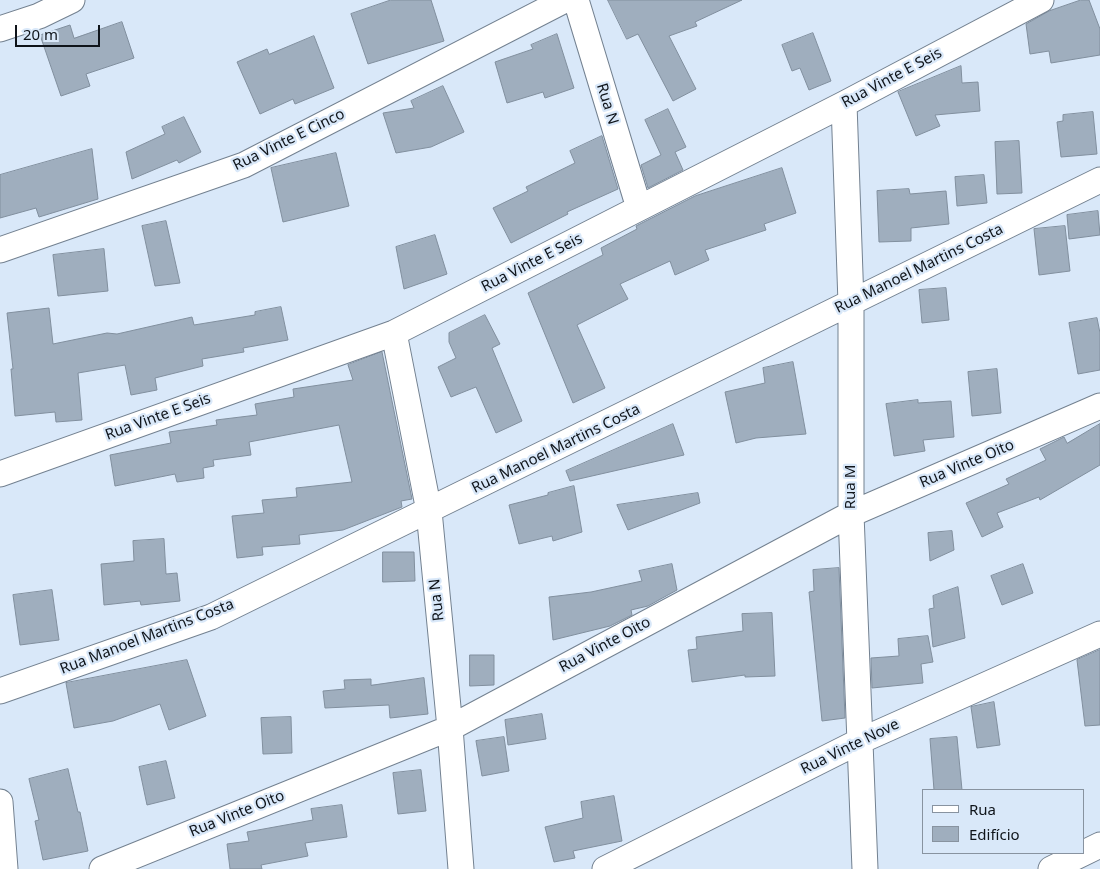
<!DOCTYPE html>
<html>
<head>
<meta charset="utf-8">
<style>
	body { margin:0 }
	#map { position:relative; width:1100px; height:869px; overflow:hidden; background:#d9e8f9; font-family:"Noto Sans",sans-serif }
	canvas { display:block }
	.legend { position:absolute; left:922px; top:789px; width:162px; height:65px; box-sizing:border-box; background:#d9e8f9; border:1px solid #8893a0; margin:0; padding:6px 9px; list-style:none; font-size:15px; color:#0f141a }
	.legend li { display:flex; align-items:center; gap:10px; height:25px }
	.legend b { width:25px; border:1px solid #8893a0 }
	.scale { position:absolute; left:15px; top:25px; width:85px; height:22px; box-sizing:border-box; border:2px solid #0f141a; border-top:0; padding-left:6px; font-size:15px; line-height:18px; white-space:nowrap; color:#0f141a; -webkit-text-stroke:4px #d9e8f9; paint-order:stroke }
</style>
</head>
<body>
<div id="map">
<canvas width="1100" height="869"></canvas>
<ul class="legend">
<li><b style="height:6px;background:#fff"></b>Rua</li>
<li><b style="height:14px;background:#9faebe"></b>Edifício</li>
</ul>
<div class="scale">20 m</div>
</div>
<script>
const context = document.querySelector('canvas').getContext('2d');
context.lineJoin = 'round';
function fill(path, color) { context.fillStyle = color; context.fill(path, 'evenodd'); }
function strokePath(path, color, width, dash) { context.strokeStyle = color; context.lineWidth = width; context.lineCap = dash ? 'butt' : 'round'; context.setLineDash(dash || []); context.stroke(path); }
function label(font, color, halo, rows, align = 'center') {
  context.font = font + ' "Noto Sans",sans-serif'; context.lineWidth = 4.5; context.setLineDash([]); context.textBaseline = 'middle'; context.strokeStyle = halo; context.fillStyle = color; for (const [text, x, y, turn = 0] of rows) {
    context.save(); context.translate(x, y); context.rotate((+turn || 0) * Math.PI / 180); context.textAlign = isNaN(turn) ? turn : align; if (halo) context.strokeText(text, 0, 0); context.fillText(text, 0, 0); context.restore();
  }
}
const building = new Path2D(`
	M391,0h40l13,41 -76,23 -17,-50z
	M608,0h134l-47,22 2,4 -28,10 27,53 -23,12 -35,-67 -11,5z
	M1081,0h8l11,29v26l-49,8 -2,-12 -19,3 -4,-30 23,-13z
	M122,22l12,36 -48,16 4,12 -29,10 -21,-61 30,-10 4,13z
	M813,33l18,48 -22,9 -9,-22 -8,3 -10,-26z
	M557,34l17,54 -29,10 -2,-6 -36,11 -12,-41 38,-13 -2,-4z
	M314,36l20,52 -39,16 -2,-5 -33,15 -23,-52 30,-13 2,5z
	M961,66l1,17 16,-1 2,29 -45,4 5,11 -24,10 -18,-44z
	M443,86l21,46 -33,15 -35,6 -13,-40 31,-5 -3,-7z
	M668,109l18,38 -11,5 8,18 -35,18 -7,-23 20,-10 -16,-35z
	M1093,112l4,42 -36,3 -4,-35 6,-1v-6z
	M184,117l17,35 -22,11 -2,-3 -45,19 -6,-27 39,-18 -3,-7z
	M602,136l16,53 -51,23 1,2 -57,29 -18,-35 35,-17 -2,-4 49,-24 -5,-12z
	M1019,141l3,52 -25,1 -2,-52z
	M92,149l6,50 -59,18 -3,-9 -36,10v-43z
	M336,153l13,53 -66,16 -12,-54z
	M782,168l14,45 -32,11 2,6 -61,20 4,10 -34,15 -5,-14 -50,23 8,15 -51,26 28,63 -32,15 -45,-110 75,-38 -2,-7 36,-19 -1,-3 59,-30z
	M984,175l3,28 -30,3 -2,-29z
	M909,189l1,5 36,-3 3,33 -38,4v13l-32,1 -2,-51z
	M1098,211l2,24 -31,4 -2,-24z
	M166,221l14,62 -25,3 -13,-60z
	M1065,226l5,45 -31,4 -5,-46z
	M435,235l12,39 -43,15 -8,-42z
	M104,249l4,42 -50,5 -5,-41z
	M946,288l3,32 -27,3 -3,-33z
	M281,307l7,33 -45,8 1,4 -42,7 1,7 -48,12 2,12 -26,5 -6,-30 -47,8 4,47 -26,2 -1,-10 -40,4 -4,-47h2l-6,-56 42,-5 4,36 54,-11 10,1 75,-17 2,8 61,-10v-3z
	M485,315l15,29 -8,4 30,73 -26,12 -20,-46 -25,10 -13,-30 18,-9 -7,-16v-9z
	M1097,318l3,15v37l-22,4 -9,-51z
	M382,352l30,147 -11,2 1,6 -59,23 -44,5 1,9 -38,3 1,8 -26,3 -5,-42 32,-3 -2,-13 35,-3 -1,-9 56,-6 -13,-57 -90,17 2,13 -38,5 1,6 -11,2 1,10 -27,4 -2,-8 -60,12 -5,-31 61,-12 -2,-11 48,-7 -1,-5 41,-5 -2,-11 39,-7 -1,-8 60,-9 -5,-15z
	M793,362l13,72 -50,4 -20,5 -11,-51 40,-9 -2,-15z
	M997,369l4,44 -29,3 -4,-44z
	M918,400v3l33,-2 3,36 -31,3 2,11 -31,5 -8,-52z
	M673,424l11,31 -114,26 -4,-10z
	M1100,424v41l-60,35 -1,-3 -42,16 6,14 -21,10 -16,-34 43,-19 -3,-5 40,-19 -6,-11 24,-12 3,6z
	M574,486l8,46 -29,9 -1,-5 -33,8 -10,-39 39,-10v-2z
	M698,493l2,10 -72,27 -11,-25z
	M952,531l2,19 -24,11 -2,-28z
	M164,539l2,35 11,-1 3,28 -39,4 -1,-4 -36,4 -3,-41 33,-3 -1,-20z
	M383,552h31l1,29 -32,1z
	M672,564l5,26 -29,16 -17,4 1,5 -22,11 -57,14 -4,-43 42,-5 51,-11 -3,-10z
	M1023,564l10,29 -31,12 -11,-29z
	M839,568l6,150 -23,3 -13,-129 5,-1 -1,-21z
	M958,587l7,51 -32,9 -4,-38 5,-1 -1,-12z
	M52,590l7,50 -39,5 -7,-50z
	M772,613l3,63 -30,1v-2l-53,7 -4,-32 9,-1 -1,-12 47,-6 -1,-17z
	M928,636l5,26 -12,2 2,19 -51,5 -1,-30 28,-2 -1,-17z
	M1100,650v75l-15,1 -8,-66z
	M470,655h24v30l-24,1z
	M187,660l19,56 -37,14 -9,-26 -47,17 -39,7 -8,-45z
	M424,678l4,36 -38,4 -1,-13 -64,3 -2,-17 22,-2 -1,-9 27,-1v6z
	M994,702l6,43 -23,3 -6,-41z
	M542,714l4,25 -38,6 -3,-25z
	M291,717l1,36 -29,1 -2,-36z
	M504,737l5,34 -27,5 -6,-35z
	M957,737l5,53h-28l-4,-51z
	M166,761l9,37 -28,7 -8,-38z
	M68,769l10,43h2l8,39 -45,9 -8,-39 4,-1 -10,-41z
	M421,770l5,41 -28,3 -5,-41z
	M614,796l8,45 -49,10 2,7 -21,4 -9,-35 38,-9 -2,-16z
	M342,805l5,32 -42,6 3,13 -47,9 1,4h-32l-3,-25 22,-3 -2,-9 66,-12 -2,-11z`);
fill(building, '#9faebe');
strokePath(building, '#818f9e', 1);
const minor = new Path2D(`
	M576,0l63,208
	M0,29l39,-13 33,-16
	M844,104l7,199v211l14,355
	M0,250l244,-85 321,-165
	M394,333l35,178 21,217 11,141
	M0,474l394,-141 450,-229 197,-104
	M0,691l211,-74 889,-437
	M0,802l5,67
	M102,869l348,-141 401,-214 249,-108
	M605,869l255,-128 240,-107
	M1051,869l49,-24`);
strokePath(minor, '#738190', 27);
strokePath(minor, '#fff', 25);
label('15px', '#0f141a', '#d9e8f9', [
	["Rua Vinte E Seis",892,78,-28],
	["Rua N",607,104,73],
	["Rua Vinte E Cinco",289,140,-26],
	["Rua Vinte E Seis",532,263,-27],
	["Rua Manoel Martins Costa",919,269,-26],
	["Rua Vinte E Seis",158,417,-20],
	["Rua Manoel Martins Costa",556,449,-26],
	["Rua Vinte Oito",967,464,-23],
	["Rua M",851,487,-90],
	["Rua N",437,600,-96],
	["Rua Manoel Martins Costa",147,637,-21],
	["Rua Vinte Oito",605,645,-28],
	["Rua Vinte Nove",850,747,-26],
	["Rua Vinte Oito",237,814,-22]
]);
</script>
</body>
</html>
